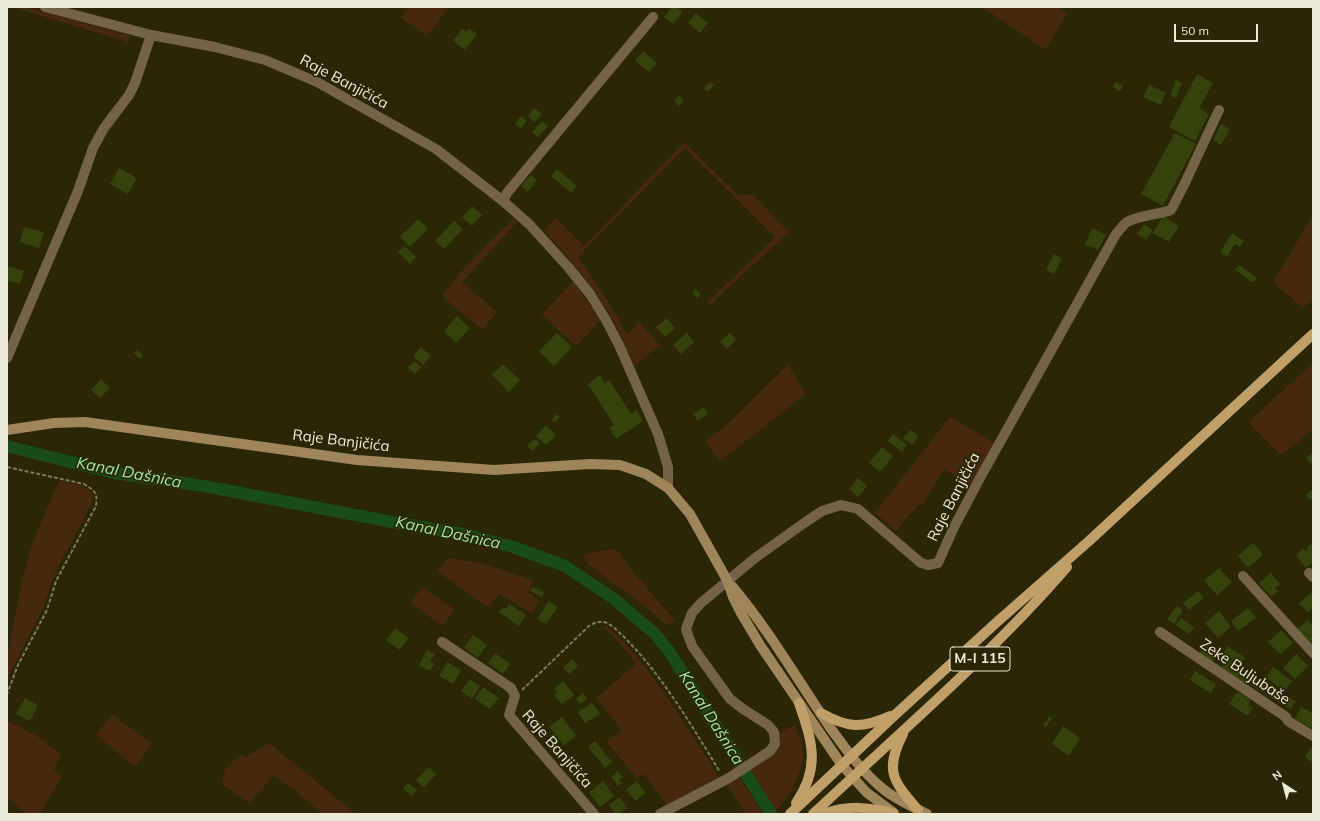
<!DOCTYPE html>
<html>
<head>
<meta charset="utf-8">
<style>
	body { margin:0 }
	#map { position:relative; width:1320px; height:821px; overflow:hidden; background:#2b2606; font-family:Mulish,sans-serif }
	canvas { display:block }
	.frame { position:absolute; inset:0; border:8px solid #ece9d7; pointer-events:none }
	.north { position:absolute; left:1264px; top:765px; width:40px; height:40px; -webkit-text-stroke:3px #2b2606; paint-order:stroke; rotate:324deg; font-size:11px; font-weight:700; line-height:16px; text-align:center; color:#ece9d7 }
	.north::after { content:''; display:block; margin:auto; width:14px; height:18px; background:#ece9d7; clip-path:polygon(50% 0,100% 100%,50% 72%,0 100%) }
	.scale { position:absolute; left:1174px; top:24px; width:84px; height:18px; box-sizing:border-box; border:2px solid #ece9d7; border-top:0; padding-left:5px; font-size:12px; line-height:14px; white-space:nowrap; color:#ece9d7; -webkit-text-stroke:3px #2b2606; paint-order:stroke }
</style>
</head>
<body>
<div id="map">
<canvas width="1320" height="821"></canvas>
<div class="frame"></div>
<div class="north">N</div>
<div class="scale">50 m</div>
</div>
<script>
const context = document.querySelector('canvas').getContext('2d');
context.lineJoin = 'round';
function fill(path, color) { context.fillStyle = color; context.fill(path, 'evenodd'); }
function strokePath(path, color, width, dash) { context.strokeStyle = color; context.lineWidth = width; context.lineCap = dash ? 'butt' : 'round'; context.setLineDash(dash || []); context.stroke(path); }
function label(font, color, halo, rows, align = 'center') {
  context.font = font + ' Mulish,sans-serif'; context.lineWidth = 3.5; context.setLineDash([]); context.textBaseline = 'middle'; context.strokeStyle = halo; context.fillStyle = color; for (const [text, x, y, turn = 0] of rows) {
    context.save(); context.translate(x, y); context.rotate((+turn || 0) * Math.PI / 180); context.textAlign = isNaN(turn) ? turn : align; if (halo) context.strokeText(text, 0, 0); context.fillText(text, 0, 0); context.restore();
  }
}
fill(new Path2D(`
	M12,7h13l105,29 -2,6z
	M409,7h40l-22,29 -26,-18z
	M982,7h75l10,6 -21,37z
	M684,142l54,53h15l36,37 -79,73 -3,-3 68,-65 -90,-89 -107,109c18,25 35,51 49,78l12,-13 21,23 -26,21c-6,-14 -12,-29 -19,-42 -19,-35 -45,-65 -71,-94l12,-12 28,28z
	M1313,215v84l-10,9 -30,-26z
	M513,218l4,4 -55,60 35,30 -15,18 -38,-32 -1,-4 16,-20z
	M573,281l28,39 -25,26 -34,-32z
	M1313,363v67l-32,25 -33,-33z
	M788,365l18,29 -86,67 -15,-19 18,-14z
	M950,417l45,26 -25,43 -26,-17 -22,37 -3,-2 -23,27 -22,-19 3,-2z
	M59,481c12,3 28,4 35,15l-2,7 -33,62 -8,19 -8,24 -36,71v-21l14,-73 12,-44z
	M613,549l7,4 14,20 41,48 -9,4 -35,-30 -17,-11 -25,-19 -6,-10z
	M448,558l35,6 51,17 -6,11 11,9 -8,12 -31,-19 -13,13 -50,-36z
	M423,587l32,23 -13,16 -32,-24z
	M606,625c48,44 78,98 113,152l-52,28 -23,-31 -7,4 -31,-36 16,-12 -26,-32 39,-33 -1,-5 -21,-24 -8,-7z
	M112,714l40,30 -17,23 -39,-32z
	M7,720l30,16 24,18 -7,15 8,7 -22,38h-13l-20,-16z
	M795,725c2,6 5,12 7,18 5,25 -10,50 -26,68l-26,-43 28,-35z
	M269,743l87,71h-34l-31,-27 -17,-11 -25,27 -27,-18 3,-16 16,-15 5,3z
	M740,778l23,36h-17l-19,-29z`), '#46280e');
strokePath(new Path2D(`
	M7,446l107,27 90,13 188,36 71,12 50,13 52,19 49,33 40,34 15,18 102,163`), '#194c19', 12);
fill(new Path2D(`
	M672,7h4l7,5 -10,12 -9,-7z
	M696,13l12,10 -8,10 -12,-10z
	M469,28l8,6 -12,16 -12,-9 9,-12 4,3z
	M643,51l14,12 -8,9 -14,-11z
	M1197,74l16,9 -14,25 10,6 -14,27 -26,-14z
	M1176,80l6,3 -6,15 -6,-3z
	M710,82l4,3 -6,7 -4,-3z
	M1116,82l7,4 -3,5 -7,-4z
	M1149,85l17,8 -5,12 -18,-8z
	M679,96l5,5 -5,5 -5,-5z
	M534,108l8,6 -7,8 -7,-6z
	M521,116l6,5 -6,8 -6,-5z
	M542,121l6,5 -10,11 -6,-5z
	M1221,124l9,5 -9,16 -8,-5z
	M1175,133l21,11 -33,62 -22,-12z
	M119,168l18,10 -9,16 -18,-10z
	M557,169l20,17 -6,7 -20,-17z
	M531,175l6,5 -9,12 -7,-6z
	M472,206l10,9 -10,11 -10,-9z
	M1163,216l16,10 -10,16 -16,-9z
	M418,219l10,10 -18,18 -10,-10z
	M454,221l9,8 -19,20 -9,-8z
	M1144,224l9,6 -7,10 -9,-6z
	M24,227l20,5 -5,16 -19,-6z
	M1092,228l14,7 -8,15 -13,-6z
	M1232,233l12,8 -4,6 -5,-3 -8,13 -7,-5z
	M404,246l12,11 -6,7 -12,-12z
	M1054,254l8,5 -8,15 -8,-4z
	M1239,265l18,13 -4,5 -18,-13z
	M7,266l17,5 -4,13 -13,-4z
	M696,289l5,5 -4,4 -5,-5z
	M457,316l13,12 -14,15 -12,-12z
	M667,318l8,10 -10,9 -9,-10z
	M557,333l15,14 -18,19 -15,-15z
	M687,333l7,9 -13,12 -8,-9z
	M730,333l6,6 -9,10 -7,-7z
	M421,347l10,9 -8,9 -10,-9z
	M137,350l6,5 -3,4 -6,-6z
	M414,361l7,6 -6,7 -7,-6z
	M503,364l17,16 -11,12 -17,-17z
	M600,375l5,8 4,-3 22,34 5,-4 7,11 -27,18 -7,-11 5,-3 -26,-41z
	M101,379l9,9 -10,10 -9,-8z
	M704,407l4,7 -10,7 -5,-7z
	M557,414l3,3 -5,6 -4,-3z
	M546,425l10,10 -10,10 -10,-9z
	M910,430l9,6 -7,9 -9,-7z
	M893,434l14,11 -5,7 -14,-11z
	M534,439l6,4 -7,8 -6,-5z
	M882,447l11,9 -13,16 -11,-9z
	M1313,452v13l-7,-7z
	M858,478l9,8 -9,11 -9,-8z
	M1313,489v9l-3,2 -4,-5z
	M1313,542v20l-7,6 -10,-13 7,-6 3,2 2,-2 -1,-2z
	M1253,543l10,12 -15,13 -10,-12z
	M1219,568l13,14 -15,13 -13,-14z
	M1271,573l9,11 -5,4 3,3 -7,6 -12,-14z
	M533,587l11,5 -2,5 -12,-6z
	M1198,591l6,7 -15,12 -6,-7z
	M1313,591v17l-5,4 -9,-9z
	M549,601l9,6 -12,17 -9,-5z
	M509,604l17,11 -7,11 -20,-14 3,-5 4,2z
	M1177,606l6,4 -9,14 -7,-5z
	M1248,608l8,10 -18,13 -7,-10z
	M1219,611l12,16 -13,11 -13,-15z
	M1181,618l13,9 -5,7 -13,-9z
	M1308,620l5,7v23l-17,-20z
	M395,628l14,10 -9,12 -14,-10z
	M1281,630l12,13 -13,11 -12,-12z
	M473,635l14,10 -9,13 -14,-10z
	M1205,644l13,8 -6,10 -13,-9z
	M1227,646l18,11 -5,7 -17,-10z
	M427,650l8,4 -5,8 4,2 -4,7 -11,-6z
	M495,653l15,11 -7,10 -15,-11z
	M1296,654l12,12 -13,13 -12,-11z
	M573,659l5,7 -9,8 -6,-7z
	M1227,659l24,15 -6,10 -25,-14z
	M447,662l14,8 -8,14 -14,-8z
	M1273,667l19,14 -8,11 -18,-15z
	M1195,671l21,13 -5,9 -21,-13z
	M1254,675l15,10 -5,8 -16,-10z
	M470,679l10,7 -8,13 -11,-8z
	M563,681l11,14 -12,9 -8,-9 3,-2 -3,-4z
	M483,687l16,11 -9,11 -15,-10z
	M1272,688l24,13 -5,8 -23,-13z
	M1237,692l14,8 -3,5 5,3 -5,8 -19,-12z
	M583,693l4,6 -7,5 -4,-5z
	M25,698l13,7 -8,16 -14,-7z
	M592,703l8,11 -15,9 -7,-11z
	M1301,707l12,6v16l-18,-10z
	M1049,716l3,2 -6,9 -3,-1z
	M562,717l14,19 -12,9 -15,-18z
	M1063,726l17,12 -11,18 -17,-12z
	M595,741l17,21 -7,6 -17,-21z
	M1313,745v18l-8,-6z
	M429,767l7,7 -12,14 -8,-8z
	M618,771l5,6 -4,3 3,3 -4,3 -7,-9z
	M603,781l11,15 -14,11 -11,-15z
	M637,781l8,12 -10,8 -9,-12z
	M408,783l9,7 -5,6 -9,-7z
	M620,797l7,11 -9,6h-2l-7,-9z`), '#36420b');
strokePath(new Path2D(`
	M7,467l77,17c11,7 14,9 12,22l-40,75 -9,29 -29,55 -11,29
	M522,690l68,-65c5,-2 9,-4 14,-3 8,2 14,10 20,15 38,38 68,89 96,135`), '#7d795f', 2, [4, 2]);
strokePath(new Path2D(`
	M45,7l106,28 64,12 50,13 52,22 119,67 67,52 26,23 40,44 21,26 16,26 13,25 39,89 10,33v21
	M503,201l4,-8 146,-176
	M7,358l71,-167 15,-43 11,-20 25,-33 6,-12 16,-48
	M1309,573l4,4
	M1243,576l70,77
	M1160,632l126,85 2,4 25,15
	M442,642l69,46 4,8 -6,19 85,99
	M660,814l69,-36 41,-27 5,-7 -1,-12 -6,-7 -25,-16 -13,-10 -38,-53 -6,-17 6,-16 9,-10 54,-45 52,-37 15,-10 19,-6 17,4 63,54 7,2 10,-2 16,-36 26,-49 136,-244c3,-3 7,-9 11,-12 13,-7 30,-7 44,-12l13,-25 35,-75`), '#736348', 10);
strokePath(new Path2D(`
	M7,430l47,-7 31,-1 272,38 137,10 96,-6 30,1 26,9 22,14 22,26 37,66 6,17 8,16 19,32 81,119 25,28 28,21
	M732,586c37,44 65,93 97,140 16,22 32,45 53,62 11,10 31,19 45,26`), '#9f855a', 10);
strokePath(new Path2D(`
	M821,713c27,15 40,16 69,3
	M903,734c-19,37 -10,47 15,76
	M796,803c25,-36 16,-62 3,-100
	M790,814l106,-100 101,-92 92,-81 224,-207
	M813,814c86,-81 177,-158 254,-247
	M824,814c23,-9 45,-7 69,-1`), '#c19f68', 10);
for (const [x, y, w] of [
	[980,659,60]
]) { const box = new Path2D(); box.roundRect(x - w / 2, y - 12, w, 24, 3); context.fillStyle = '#2b2606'; context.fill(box); strokePath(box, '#ece9d7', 1); }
label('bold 14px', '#ece9d7', null, [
	["M-I 115",980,659]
]);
label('15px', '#ece9d7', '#2b2606', [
	["Raje Banjičića",344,82,28],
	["Raje Banjičića",341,441,7],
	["Raje Banjičića",954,497,-63],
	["Zeke Buljubaše",1245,672,34],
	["Raje Banjičića",557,749,49]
]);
label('italic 16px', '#a0ea9c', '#2b2606', [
	["Kanal Dašnica",129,473,11],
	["Kanal Dašnica",448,533,12],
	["Kanal Dašnica",711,718,58]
]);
</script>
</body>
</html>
